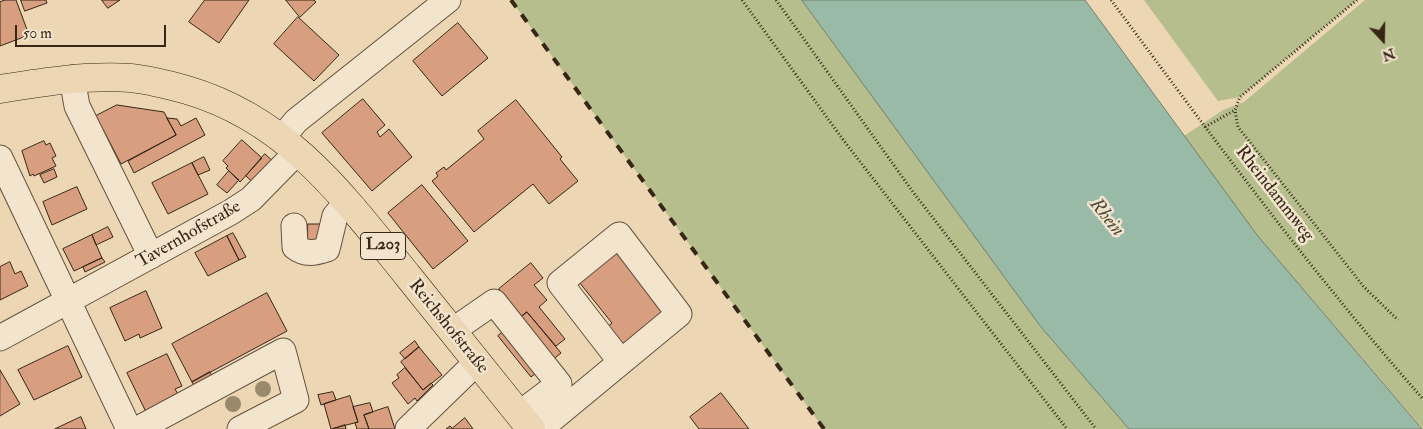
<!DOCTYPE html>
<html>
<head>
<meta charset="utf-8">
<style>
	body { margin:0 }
	#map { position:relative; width:1423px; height:429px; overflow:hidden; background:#ecd6b3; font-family:"IM FELL Double Pica",serif }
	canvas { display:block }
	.north { position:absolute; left:1358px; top:15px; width:50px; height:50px; -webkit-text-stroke:4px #f3e4ce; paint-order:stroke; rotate:159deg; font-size:14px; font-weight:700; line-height:20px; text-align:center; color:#362615 }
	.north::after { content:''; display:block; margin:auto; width:18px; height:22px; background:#362615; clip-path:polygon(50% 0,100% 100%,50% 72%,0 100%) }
	.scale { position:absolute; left:15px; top:25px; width:151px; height:22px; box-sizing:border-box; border:2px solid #362615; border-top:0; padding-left:6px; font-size:15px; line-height:18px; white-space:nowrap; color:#362615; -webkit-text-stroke:4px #f3e4ce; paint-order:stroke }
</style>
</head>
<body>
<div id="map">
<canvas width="1423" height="429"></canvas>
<div class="north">N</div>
<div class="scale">50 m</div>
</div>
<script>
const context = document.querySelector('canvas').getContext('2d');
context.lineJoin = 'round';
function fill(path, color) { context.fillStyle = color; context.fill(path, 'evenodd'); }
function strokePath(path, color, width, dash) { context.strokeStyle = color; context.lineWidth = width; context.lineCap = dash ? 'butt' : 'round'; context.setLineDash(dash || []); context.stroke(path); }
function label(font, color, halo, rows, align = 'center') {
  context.font = font + ' "IM FELL Double Pica",serif'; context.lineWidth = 5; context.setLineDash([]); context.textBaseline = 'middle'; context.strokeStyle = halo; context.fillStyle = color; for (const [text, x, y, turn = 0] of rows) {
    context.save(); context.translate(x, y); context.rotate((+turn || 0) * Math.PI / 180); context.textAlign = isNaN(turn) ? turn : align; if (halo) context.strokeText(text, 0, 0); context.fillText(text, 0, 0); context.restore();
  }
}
fill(new Path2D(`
	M511,0h302l228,327 88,102h-305z
	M1144,0h213l-117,97 -22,4z
	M1365,0h58v429l-166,-194 -73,-99 39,-26 21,-8z`), '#b6be8e');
const water = new Path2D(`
	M802,0h283l172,235 165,194h-293l-88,-102z`);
fill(water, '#9abaa8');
strokePath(water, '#727f6d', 1);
const building = new Path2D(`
	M6,0h10l13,35 -29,11v-44z
	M21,0h25l1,3 -22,8z
	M102,0h18l-12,8z
	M205,0h44l-30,43 -30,-21z
	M286,0h28l2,2 -16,15z
	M298,17l41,38 -25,26 -40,-37z
	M458,23l30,35 -46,38 -29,-35z
	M363,99l22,26 -8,7 3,5 9,-8 23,28 -40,34 -50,-58z
	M516,100l46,57 -2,2 18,22 -29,23 -16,-20 -59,48 -42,-51 6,-5 -2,-3 8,-6 2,3 38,-31 -6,-8z
	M117,105l47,7 12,23 -55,29 -25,-48z
	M167,118l10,1 4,7 15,-8 9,17 -71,38 -6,-12 48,-26z
	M242,140l20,18 -22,24 -14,-14 2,-2 -5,-5z
	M44,141l2,4 4,-2 6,13 -4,2 4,8 -22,10 -1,-2 -3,2 -8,-25z
	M265,154l12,11 -20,21 -11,-10z
	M204,157l6,13 -12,5 -6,-12z
	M192,163l16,31 -40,20 -16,-31z
	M54,169l3,8 -13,6 -4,-8z
	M229,171l10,9 -12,13 -10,-8z
	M422,185l46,56 -35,28 -45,-56z
	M77,187l10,22 -35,16 -9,-23z
	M308,224h18v18h-18z
	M108,227l5,10 -17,8 -4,-10z
	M233,233l13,24 -7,3 -12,-24z
	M92,235l10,23 -28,13 -11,-22z
	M227,236l12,24 -31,16 -13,-23z
	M619,250l51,63 -47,36 -17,-21 6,-5 -33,-41z
	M102,258l3,4 -20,10 -2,-5z
	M10,262l5,12 6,-3 7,15 -28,14v-33z
	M531,263l12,15 -9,7 13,15 -8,7 26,32 -9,7 -29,-34 -6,5 -22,-28z
	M146,291l16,37 -22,10 -1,-4 -14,7 -15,-33z
	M267,293l20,38 -95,51 -20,-38z
	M527,312l34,41 -30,24 -33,-41z
	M415,341l4,6 -14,12 -5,-6z
	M68,346l14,31 -48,23 -16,-30z
	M419,347l23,28 -19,15 -22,-28z
	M167,354l15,32 -7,3 4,7 -33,16 -19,-39z
	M405,368l18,22 8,-7 2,2 -16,16 -2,-3 -7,6 -16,-21 7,-5 -2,-3z
	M0,370l20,34 -20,12z
	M210,372l6,11 -17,11 -7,-12z
	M333,392l3,8 -15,5 -3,-10z
	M721,393l28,36h-50l-9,-12z
	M350,396l8,26 -27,7 -7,-25z
	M370,403l3,9 -9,3 5,14h-12l-2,-6 3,-1 -5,-15z
	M388,407l7,22h-26l-5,-14z
	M81,417l5,12h-31z
	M465,418l8,11h-27l4,-3 2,2z
	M345,425l1,4h-13z`);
fill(building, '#d89e80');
strokePath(building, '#362615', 1);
const minor = new Path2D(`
	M72,78l5,28 74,150
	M282,138l14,-17 152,-121
	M0,158l129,271
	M294,226l1,21c10,8 20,6 32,2l8,-33 12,-14
	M452,331l42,-29 65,82 -40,30
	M0,338l231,-126 20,-13 47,-48
	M138,429l145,-78 13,49 -56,29
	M408,429l69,-67
	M540,429l139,-115 -60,-79 -59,48 61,79`);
const major = new Path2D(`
	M0,89c44,-7 87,-14 131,-11 19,2 38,7 56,12 102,30 157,107 221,186 41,51 82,102 123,153`);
strokePath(minor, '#64523c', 27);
strokePath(major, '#362615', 29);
strokePath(new Path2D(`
	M742,0l102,141 223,288
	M776,0l137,192 183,237
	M1111,0c100,135 200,272 312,399
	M1357,0l-117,97 -5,13 3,17 126,160 34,33
	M1205,127l30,-17`), '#362615', 3, [1, 2.5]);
strokePath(minor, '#f3e4ce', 25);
strokePath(major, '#ecd6b3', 28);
strokePath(new Path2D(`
	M511,0l313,429`), '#362615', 4, [9, 9]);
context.fillStyle = '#9a8a6d';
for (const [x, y] of [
	[263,389],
	[233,404]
]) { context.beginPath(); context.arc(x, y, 8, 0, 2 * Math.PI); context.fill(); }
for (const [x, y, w] of [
	[383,246,45]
]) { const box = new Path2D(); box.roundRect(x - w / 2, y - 13.5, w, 27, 4); context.fillStyle = '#f3e4ce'; context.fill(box); strokePath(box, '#362615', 1); }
label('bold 16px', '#362615', null, [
	["L203",383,246]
]);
label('18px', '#362615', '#f3e4ce', [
	["Rheindammweg",1274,194,52],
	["Tavernhofstraße",189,235,-30],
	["Reichshofstraße",448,327,51]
]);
label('italic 19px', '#4f4b3a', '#f3e4ce', [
	["Rhein",1106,218,51]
]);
</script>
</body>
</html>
